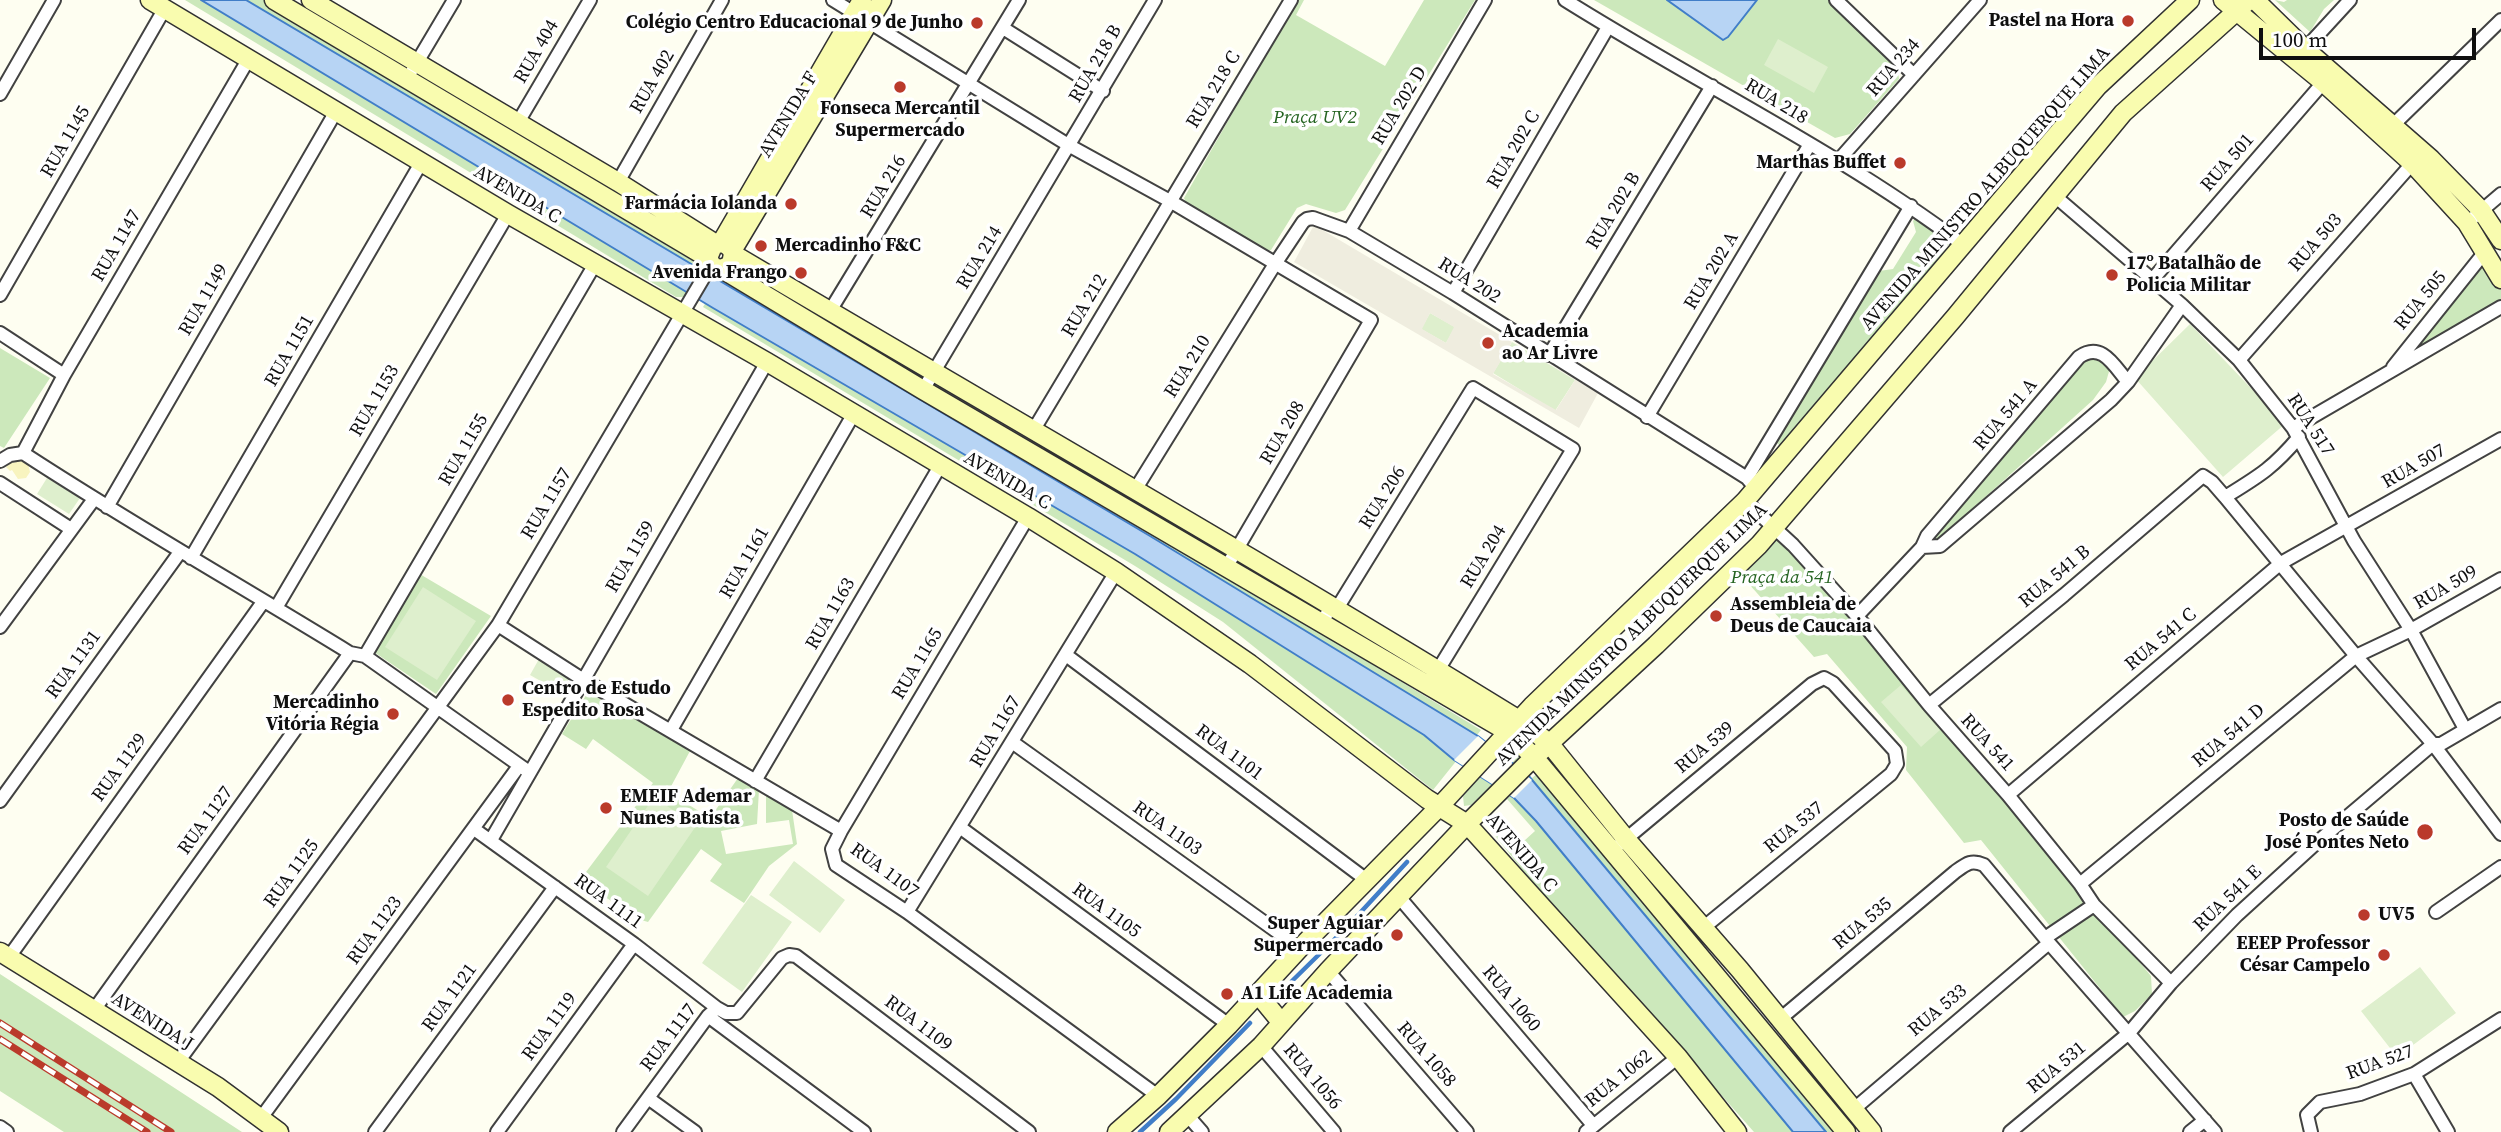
<!DOCTYPE html>
<html>
<head>
<meta charset="utf-8">
<style>
	body { margin:0 }
	#map { position:relative; width:2501px; height:1132px; overflow:hidden; background:#fefef1; font-family:"Source Serif 4",serif }
	canvas { display:block }
	.scale { position:absolute; left:2259px; top:28px; width:217px; height:32px; box-sizing:border-box; border:4px solid #0f0f0f; border-top:0; padding-left:9px; font-size:21px; line-height:24px; white-space:nowrap; color:#0f0f0f; -webkit-text-stroke:5px #fff; paint-order:stroke }
</style>
</head>
<body>
<div id="map">
<canvas width="2501" height="1132"></canvas>
<div class="scale">100 m</div>
</div>
<script>
const context = document.querySelector('canvas').getContext('2d');
context.lineJoin = 'round';
function fill(path, color) { context.fillStyle = color; context.fill(path, 'evenodd'); }
function strokePath(path, color, width, dash) { context.strokeStyle = color; context.lineWidth = width; context.lineCap = dash ? 'butt' : 'round'; context.setLineDash(dash || []); context.stroke(path); }
function label(font, color, halo, rows, align = 'center') {
  context.font = font + ' "Source Serif 4",serif'; context.lineWidth = 7; context.setLineDash([]); context.textBaseline = 'middle'; context.strokeStyle = halo; context.fillStyle = color; for (const [text, x, y, turn = 0] of rows) {
    context.save(); context.translate(x, y); context.rotate((+turn || 0) * Math.PI / 180); context.textAlign = isNaN(turn) ? turn : align; if (halo) context.strokeText(text, 0, 0); context.fillText(text, 0, 0); context.restore();
  }
}
fill(new Path2D(`
	M185,0h81l433,256 3,10 -15,31h-11z
	M1297,0h7l-8,15 89,51 39,-66h51l-130,210 -9,3 -30,-9 -9,4 -26,42 -6,2 -79,-49 -2,-5z
	M1594,0h237l67,70 1,9 -49,55 -15,4z
	M2275,0l9,2 3,-2h47l-10,9 -14,23z
	M1918,215l33,26 -24,32 -147,173 -4,-4 103,-171 14,-2 23,-37 -3,-11z
	M2484,265l17,21v18l-118,66z
	M721,278l527,311 233,141 -48,60 -210,-168 -88,-56 -432,-259z
	M0,348l50,30 -46,70 -4,-2z
	M2099,352l11,16 -4,14 -13,18 -171,154 -3,-3 160,-194z
	M1775,538l14,4 362,434 1,18 -17,17 -12,6 -142,-177 -17,3 -58,-73 1,-23 -80,-93 -13,3 -74,-83z
	M418,573l73,43 -55,78 -65,-44z
	M588,692l102,59 -22,41 42,26 28,-40 21,12 -2,34 -36,7 5,23 67,-10 -4,-24 -23,3v-29l26,16 5,34 -28,22 -25,37 -34,-22 12,-17 -21,-15 -53,73 -10,-3 -58,-39 73,-97 -60,-44 -7,10 -24,-15z
	M1510,749l5,1 4,7 -5,7 -43,41 -7,1 -1,-10 39,-43z
	M1538,773l301,359h-85l-226,-255 -43,-54 1,-7zM1507,799l28,32 -21,19 -28,-32z
	M0,974l242,158h-178l-64,-41z`), '#cce8bb');
fill(new Path2D(`
	M22,461l6,3 2,8 -4,6 -8,1 -6,-9 -2,1 -4,-4 4,-4z`), '#f8f4bf');
fill(new Path2D(`
	M1778,39l50,28 -14,26 -50,-28z
	M1430,313l25,14 -9,16 -25,-14z
	M2190,324l95,100 -62,53 -88,-99z
	M1512,342l63,38 -20,31 -62,-38z
	M47,478l33,20 -11,16 -32,-20z
	M423,587l53,34 -39,59 -52,-33z
	M539,659l31,17 -8,17 -32,-18z
	M1901,685l39,45 -19,17 -40,-45z
	M654,797l42,29 -48,70 -42,-29z
	M794,861l51,39 -25,33 -51,-38z
	M751,895l41,27 -50,70 -40,-29z
	M2420,967l36,46 -59,44 -36,-46z`), '#deefcd');
fill(new Path2D(`
	M1314,225l284,168 -19,35 -285,-166zM1430,313l24,14 -8,16 -24,-14zM1512,342l63,38 -19,30 -63,-36z`), '#efeddf');
const water = new Path2D(`
	M201,0h45l904,536 328,200 50,39 298,357h-33l-257,-311 -22,-23 -60,-38 -30,-25 -289,-181 -422,-246z
	M1667,0h90l-29,37 -5,3z`);
fill(water, '#b7d4f4');
strokePath(water, '#417ec8', 2);
fill(new Path2D(`
	M1478,736l54,44 -18,18 -60,-38z`), '#fefef1');
strokePath(new Path2D(`
	M1292,981l55,-54 60,-65
	M1140,1132l36,-33 74,-76`), '#417ec8', 4.5);
const street = new Path2D(`
	M833,0l237,146 100,55 201,119 -144,246
	M1565,0c132,83 273,151 397,244
	M1836,0l78,75
	M1003,28l100,63
	M2305,49l45,-49
	M413,69l41,-69
	M0,94l54,-94
	M517,124l73,-124
	M2387,131l114,-111
	M1838,161l142,-161
	M618,182l104,-182
	M2056,197l126,108 57,55 54,68 61,113 57,89 54,99
	M2467,223l34,-29
	M1349,231l136,-231
	M2152,280l176,-203
	M1453,293l155,-266
	M0,295l165,-287
	M830,311l189,-311
	M0,333l64,42
	M1549,355l163,-269
	M2239,360l179,-203
	M2393,367l91,-114
	M923,390l232,-390
	M1647,417l163,-273
	M2293,428l208,-121
	M1033,431l258,-431
	M23,453c107,70 218,133 327,200l15,3 164,116
	M23,453l41,-78 184,-315
	M0,461l10,-6 13,-2
	M1747,478l164,-272
	M0,483l71,46
	M1135,490l140,-226 28,-42 4,-3 6,-1 36,13 104,62 294,185 9,11
	M2225,497c34,-21 48,-29 74,-60
	M1745,501l48,44 64,71 72,89 79,90 72,89 14,21 77,78
	M107,507l228,-394
	M1922,547l18,-1 171,-146 17,-18 54,-77
	M191,558l230,-395
	M276,608l232,-394
	M1857,616l65,-69 5,-11 152,-179c23,-16 35,9 49,25
	M1323,623l5,-12 8,-1 137,-222 100,61 -138,226
	M498,625l84,54 259,152 -9,18 4,16 71,47 251,184
	M0,627l94,-128
	M1066,655l302,226
	M365,656l230,-392
	M1929,705l135,-110 139,-119 9,6 13,15 131,159 77,88 68,90
	M671,730l182,-315
	M1012,742l288,206
	M755,781l185,-315
	M2008,795l273,-232 220,-124
	M0,801l180,-249
	M961,828l268,197
	M474,829l160,115 83,64
	M841,831l187,-314
	M491,840l276,-478
	M1620,844l192,-160 12,-6 9,5 62,68 2,13 -6,10 -188,154
	M2080,884l276,-228 55,-26 90,-51
	M1399,897l194,228
	M907,912l209,-340
	M2436,912l65,-45
	M2045,938l49,-33
	M9,957l254,-355
	M1328,971l139,161
	M94,1010l256,-357
	M708,1016l156,116
	M1780,1019l175,-147c11,-8 16,-13 29,-7l65,78 166,189
	M1261,1046l73,86
	M178,1062l320,-437 213,-360
	M2414,1074l34,58
	M648,1098l47,34
	M1854,1109l195,-166
	M1188,1116l14,16
	M261,1118l258,-352
	M0,1127l7,5
	M375,1132l180,-245
	M497,1132l137,-188
	M623,1132l85,-116 9,-8 9,5h11l45,-55 7,-3 7,1 233,176
	M1586,1132l92,-75
	M2010,1132l119,-99 42,-50 66,-68 78,-71 118,-100h8l60,-35
	M2190,1132l15,-12
	M2311,1132l-4,-17 13,-13 40,-8 54,-20 87,-55`);
const secondary = new Path2D(`
	M150,0l358,214 259,148 261,155 88,55 134,92 177,135 40,25 211,233 59,75
	M274,0l434,258
	M311,0l307,182 98,62
	M2223,0l100,82 89,81 55,60 34,56
	M2255,0l50,49 126,110 50,51 20,30
	M721,243l141,-243
	M732,251l150,-251
	M733,254l-2,10 -9,5 -9,-2 -5,-9 5,-12c9,-5 17,-2 20,8 262,155 527,306 786,466l30,23 77,96 114,131 132,162
	M722,269l201,121 585,342 26,25 312,375
	M0,952l218,135 61,45
	M1258,994l23,28
	M1117,1132l41,-36 71,-71 71,-77 139,-141 93,-101 213,-205 353,-415 92,-86
	M1169,1132l92,-86 67,-75 139,-147 59,-59 130,-120 103,-100 196,-228 168,-204 126,-113`);
strokePath(street, '#424242', 16);
strokePath(secondary, '#313131', 21);
strokePath(street, '#fff', 12);
strokePath(secondary, '#f9fcaf', 18);
const rail = new Path2D(`
	M0,1023l171,109
	M0,1039l147,93`);
strokePath(rail, '#ba3a2b', 7);
strokePath(rail, '#fff', 4.5, [13]);
for (const [x, y, r, color] of [
	[2128,21,7,"#ba3a2b"],
	[977,23,7,"#ba3a2b"],
	[900,87,7,"#ba3a2b"],
	[1900,163,7,"#ba3a2b"],
	[791,204,7,"#ba3a2b"],
	[761,246,7,"#ba3a2b"],
	[801,273,7,"#ba3a2b"],
	[2112,275,7,"#ba3a2b"],
	[1488,343,7,"#ba3a2b"],
	[1716,616,7,"#ba3a2b"],
	[508,700,7,"#ba3a2b"],
	[393,714,7,"#ba3a2b"],
	[606,808,7,"#ba3a2b"],
	[2425,832,9,"#ba3a2b"],
	[2364,915,7,"#ba3a2b"],
	[1397,935,7,"#ba3a2b"],
	[2384,955,7,"#ba3a2b"],
	[1227,994,7,"#ba3a2b"]
]) { const dot = new Path2D(); dot.arc(x, y, r, 0, 2 * Math.PI); context.fillStyle = color; context.fill(dot); strokePath(dot, '#fff', 2.5); }
label('bold 19px', '#0f0f0f', '#fff', [
	["Pastel na Hora",2114,21],
	["Colégio Centro Educacional 9 de Junho",963,23],
	["Fonseca Mercantil",900,109,"center"],
	["Supermercado",900,131,"center"],
	["Marthas Buffet",1886,163],
	["Farmácia Iolanda",777,204],
	["Mercadinho F&C",775,246,"left"],
	["17º Batalhão de",2126,264,"left"],
	["Policia Militar",2126,286,"left"],
	["Avenida Frango",787,273],
	["Academia",1502,332,"left"],
	["ao Ar Livre",1502,354,"left"],
	["Assembleia de",1730,605,"left"],
	["Deus de Caucaia",1730,627,"left"],
	["Centro de Estudo",522,689,"left"],
	["Espedito Rosa",522,711,"left"],
	["Mercadinho",379,703],
	["Vitória Régia",379,725],
	["EMEIF Ademar",620,797,"left"],
	["Nunes Batista",620,819,"left"],
	["Posto de Saúde",2409,821],
	["José Pontes Neto",2409,843],
	["UV5",2378,915,"left"],
	["Super Aguiar",1383,924],
	["Supermercado",1383,946],
	["EEEP Professor",2370,944],
	["César Campelo",2370,966],
	["A1 Life Academia",1241,994,"left"]
], 'right');
label('19px', '#0f0f0f', '#fff', [
	["RUA 404",537,52,-60],
	["RUA 218 B",1096,64,-60],
	["RUA 234",1894,68,-49],
	["RUA 402",653,82,-60],
	["RUA 218 C",1214,90,-59],
	["RUA 218",1776,102,31],
	["RUA 202 D",1400,106,-59],
	["AVENIDA F",789,115,-59],
	["RUA 1145",66,142,-60],
	["RUA 202 C",1514,150,-60],
	["RUA 501",2228,163,-49],
	["RUA 216",884,187,-59],
	["AVENIDA MINISTRO ALBUQUERQUE LIMA",1986,189,-49],
	["AVENIDA C",517,195,30],
	["RUA 202 B",1614,211,-59],
	["RUA 503",2316,243,-49],
	["RUA 1147",117,246,-60],
	["RUA 214",980,258,-59],
	["RUA 202 A",1712,271,-59],
	["RUA 202",1469,281,32],
	["RUA 1149",204,300,-60],
	["RUA 505",2421,301,-51],
	["RUA 212",1085,306,-59],
	["RUA 1151",290,351,-60],
	["RUA 210",1188,367,-58],
	["RUA 1153",375,401,-60],
	["RUA 541 A",2006,415,-50],
	["RUA 517",2310,425,57],
	["RUA 208",1283,433,-60],
	["RUA 1155",464,450,-60],
	["RUA 507",2414,467,-30],
	["AVENIDA C",1007,481,30],
	["RUA 206",1383,498,-58],
	["RUA 1157",547,504,-59],
	["RUA 1159",631,557,-60],
	["RUA 204",1484,557,-59],
	["RUA 1161",745,563,-60],
	["RUA 541 B",2055,577,-40],
	["RUA 509",2446,588,-30],
	["RUA 1163",831,614,-60],
	["AVENIDA MINISTRO ALBUQUERQUE LIMA",1632,635,-44],
	["RUA 541 C",2161,640,-40],
	["RUA 1165",918,664,-59],
	["RUA 1131",74,665,-54],
	["RUA 1167",996,732,-59],
	["RUA 541 D",2229,736,-40],
	["RUA 541",1987,743,48],
	["RUA 539",1705,748,-40],
	["RUA 1101",1229,753,37],
	["RUA 1129",120,768,-54],
	["RUA 1127",206,821,-54],
	["RUA 537",1794,828,-39],
	["RUA 1103",1167,829,35],
	["AVENIDA C",1521,853,49],
	["RUA 1107",884,871,36],
	["RUA 1125",292,874,-54],
	["RUA 541 E",2228,899,-44],
	["RUA 1111",608,902,36],
	["RUA 1105",1106,911,36],
	["RUA 535",1863,924,-40],
	["RUA 1123",375,931,-54],
	["RUA 1121",450,998,-54],
	["RUA 1060",1511,999,50],
	["RUA 533",1938,1011,-40],
	["AVENIDA J",152,1022,32],
	["RUA 1109",918,1024,37],
	["RUA 1119",550,1027,-54],
	["RUA 1117",669,1038,-53],
	["RUA 1058",1426,1055,49],
	["RUA 527",2380,1063,-20],
	["RUA 531",2057,1068,-40],
	["RUA 1056",1312,1077,50],
	["RUA 1062",1619,1079,-39]
]);
label('italic 19px', '#256421', '#fff', [
	["Praça UV2",1315,118],
	["Praça da 541",1782,578]
]);
</script>
</body>
</html>
